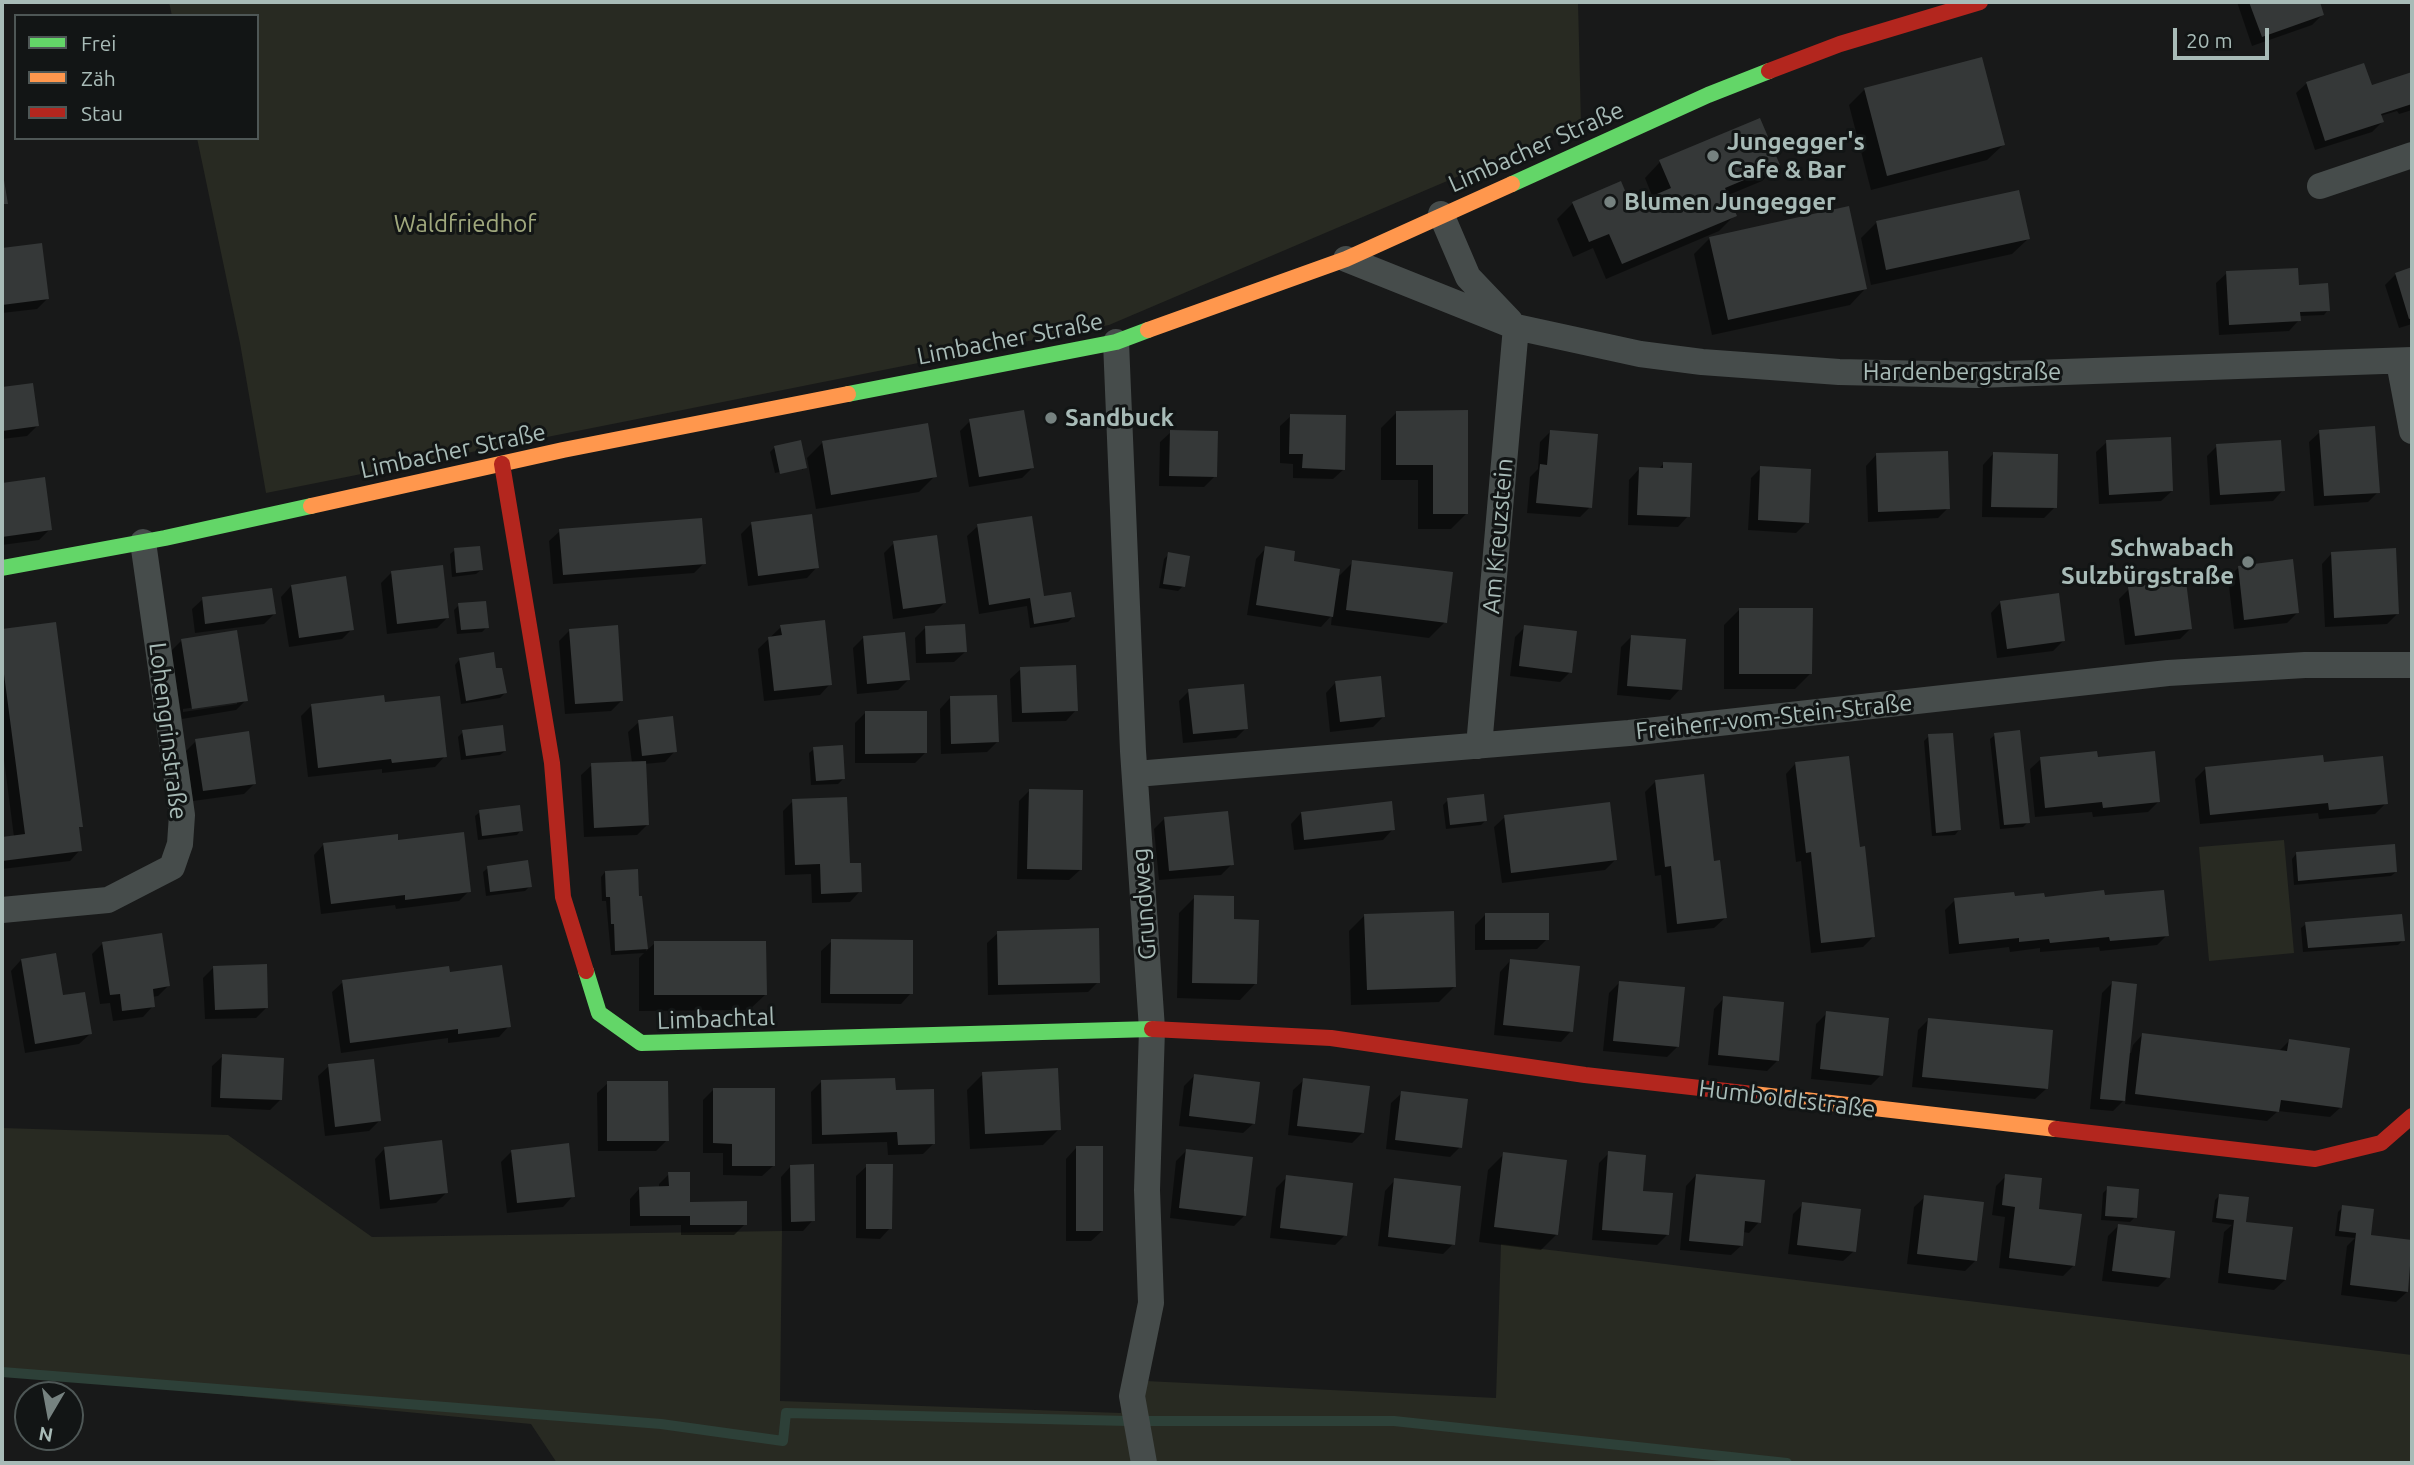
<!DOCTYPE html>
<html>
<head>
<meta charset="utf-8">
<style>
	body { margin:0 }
	#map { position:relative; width:2414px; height:1465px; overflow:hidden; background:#181919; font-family:Ubuntu,sans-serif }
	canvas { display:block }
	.frame { position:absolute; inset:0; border:4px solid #a8bbb7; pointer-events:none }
	.legend { position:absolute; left:14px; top:14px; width:245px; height:126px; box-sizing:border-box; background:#121515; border:2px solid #4e5756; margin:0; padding:9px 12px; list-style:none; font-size:21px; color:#a8bbb7 }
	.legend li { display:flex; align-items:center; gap:14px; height:35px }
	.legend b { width:35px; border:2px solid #4e5756 }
	.north { position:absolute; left:14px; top:1381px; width:70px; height:70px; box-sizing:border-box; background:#121515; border:2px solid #4e5756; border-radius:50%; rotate:190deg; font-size:19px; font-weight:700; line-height:28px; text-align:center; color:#a8bbb7 }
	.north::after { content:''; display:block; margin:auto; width:24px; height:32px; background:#768280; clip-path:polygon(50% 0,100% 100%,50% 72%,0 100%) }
	.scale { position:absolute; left:2173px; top:28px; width:96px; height:32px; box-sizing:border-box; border:4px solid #a8bbb7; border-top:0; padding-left:9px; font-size:21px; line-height:24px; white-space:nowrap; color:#a8bbb7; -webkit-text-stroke:5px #121515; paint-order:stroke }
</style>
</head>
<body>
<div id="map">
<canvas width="2414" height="1465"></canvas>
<div class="frame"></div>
<ul class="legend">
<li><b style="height:9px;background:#63d668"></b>Frei</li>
<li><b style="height:9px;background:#ff974d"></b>Zäh</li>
<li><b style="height:9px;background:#b3261e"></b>Stau</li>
</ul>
<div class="north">N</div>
<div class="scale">20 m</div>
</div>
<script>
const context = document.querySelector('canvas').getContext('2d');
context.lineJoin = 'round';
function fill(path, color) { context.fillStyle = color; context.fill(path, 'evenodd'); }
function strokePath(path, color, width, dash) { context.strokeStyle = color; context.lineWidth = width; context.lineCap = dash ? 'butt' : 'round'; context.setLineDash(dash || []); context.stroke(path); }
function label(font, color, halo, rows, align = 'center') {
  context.font = font + ' Ubuntu,sans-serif'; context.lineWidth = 6; context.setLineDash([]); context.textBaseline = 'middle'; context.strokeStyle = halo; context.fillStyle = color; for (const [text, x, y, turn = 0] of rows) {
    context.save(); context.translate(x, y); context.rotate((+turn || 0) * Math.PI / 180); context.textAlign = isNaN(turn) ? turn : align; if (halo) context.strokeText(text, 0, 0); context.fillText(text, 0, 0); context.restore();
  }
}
fill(new Path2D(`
	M169,2h1409l3,122 -472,201 -843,168 -26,-150 -43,-205h60v-122h-85z
	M2284,840l10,113 -85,8 -10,-114z
	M2,1128l226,7 144,102 410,-6 -2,170 341,12 4,-33 371,18 5,-154 911,111v108h-1855l-26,-39 -529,-51z`), '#282a22');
fill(new Path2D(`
	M2237,2h81l4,13 -10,10 -60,21z
	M2412,74v36l-13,4 -2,-3 -17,5 2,6 -10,10 -57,18 -19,-57 11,-10 66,4z
	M1865,89l138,56 -16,15 -116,30 -22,-85z
	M1660,162l118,3 -16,16 -36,15 9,19 -16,16 -113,48 -13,-31 -20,9 -16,-38 16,-16 57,4 23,-9 -8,-20z
	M1877,222l151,17 -16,15 -141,31 -10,-47z
	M1710,238l155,51 -15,16 -138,30 -18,-81z
	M41,245l7,53 -11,11 -35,4v-63z
	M2412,269v55l-13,4 -14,-43 11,-11z
	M2227,273l70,16 31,21 -4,5 -25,1v4l-10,11 -70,4 -3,-52z
	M32,385l5,41 -10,10 -25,3v-50z
	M1397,412l70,101 -16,16h-33v-49h-37v-52z
	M1291,416l53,53 -11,10 -40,-1v-14l-13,-1v-37z
	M970,421l62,47 -10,10 -53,9 -9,-56z
	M1171,432l44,44 -11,11 -45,-1 1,-44z
	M1550,432l40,75 -10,10 -53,-4 3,-36 8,-8 2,-27z
	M2320,432l58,60 -10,10 -54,4 -5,-64z
	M823,442l112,34 -16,16 -103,17 -9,-51z
	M2107,442l65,49 -11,10 -62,3 -3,-52z
	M2217,446l66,44 -10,11 -63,4 -3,-49z
	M775,447l30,20 -3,3v-3l-27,6 -5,-21z
	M1993,454l62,53 -11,11 -62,-1 1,-52z
	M1876,455l72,53 -10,10 -70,4 -2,-56z
	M1663,464l25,52 -10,11 -50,-2 1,-45 10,-11 19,1z
	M1761,468l46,54 -11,11 -48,-3 3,-52z
	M43,479l7,50 -11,11 -37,5v-60z
	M751,524l66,43 -10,11 -59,8 -7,-52z
	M978,526l64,69 31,22 -5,5 -38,6 -3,-22 -48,8 -12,-78z
	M560,531l144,32 -10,10 -141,11 -4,-43z
	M894,543l50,60 -10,10 -41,6 -9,-66z
	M1266,548l26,15 45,15 16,-16 92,60 -16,16 -98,-13 1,-10 -11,12 -74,-12 9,-56z
	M455,550l26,20 -5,4 -24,3 -2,-23z
	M2332,553l65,61 -10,10 -62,3 -3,-63z
	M1169,554l14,32 -5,5 -19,-3 5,-29z
	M2238,568l59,45 -10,10 -53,6 -6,-51z
	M391,573l57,44 -11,11 -50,6 -6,-51z
	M291,586l61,43 -10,10 -53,8 -8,-50z
	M2129,589l61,40 -10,10 -55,6 -6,-46z
	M203,599l71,15 -10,10 -69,9 -3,-24z
	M2001,602l62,39 -10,10 -56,7 -6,-45z
	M459,605l28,22 -5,5 -25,2 -3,-24z
	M1740,609l71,64 -16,16h-71v-64z
	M55,624l26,202 -4,3 3,21 -10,11 -68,8v-30l12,-2 -12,-93v-113z
	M781,627l49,57 -10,11 -56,6 -6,-52z
	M926,627l39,25 -11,10 -38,1 -1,-25z
	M1525,627l45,45 -10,10 -50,-6 5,-39z
	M570,630l52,70 -11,11 -46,3 -6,-73z
	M864,637l44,43 -10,10 -41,4 -4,-46z
	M1631,637l49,52 -10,11 -53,-5 4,-48z
	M182,640l64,60 -10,10 -54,9 -11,-68zM237,701v3l-54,8v-3z
	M459,660l36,10 10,23 -5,5 -39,6 -6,-39z
	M1021,669l55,41 -10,11 -54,1 -2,-43z
	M1336,682l48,34 -11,11 -43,5 -4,-39z
	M1189,691l57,37 -10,10 -53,5 -4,-42z
	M950,698l47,44 -10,10 -46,2 -1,-45z
	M383,704l62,52 -10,11 -53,6v-4l-74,8 -7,-61 11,-11z
	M865,713l60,40 -10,10h-60v-40z
	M639,722l36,29 -10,11 -21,2 3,61 -10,10 -53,2 -3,-62 11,-10 40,-2 -4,-31z
	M463,732l42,19 -5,4 -39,5 -3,-23z
	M1995,735l33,87 -5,5 -23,2 -10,-90z
	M1929,736l30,94 -4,5 -23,1 -8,-95z
	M196,741l59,42 -11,11 -51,7 -7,-50z
	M814,749l29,30 -5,5 -27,1 -2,-32z
	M2041,759h55l62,43 -10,10 -55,5 -1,-5 -57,5 -5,-48z
	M1796,763l77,174 -10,10 -52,6 -10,-92 -5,1 -10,-88z
	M2206,768l180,35 -11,11 -56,5 -1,-6 -118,11 -5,-45z
	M1656,781l57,82 12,55 -11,10 -47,5 -6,-58 -6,1 -10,-84z
	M1029,791l51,79 -11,10 -52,-1 2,-78z
	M1448,800l38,20 -5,5 -35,4 -3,-24z
	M793,801l55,64 12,26 -10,11 -38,1 -1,-29 -26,1 -2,-64z
	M480,812l41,18 -4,5 -39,5 -3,-24z
	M1301,813l92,16 -10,11 -89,10 -3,-26z
	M1505,817l111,42 -11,11 -103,13 -8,-56z
	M1165,818l67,46 -11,11 -62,5 -5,-51z
	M397,842l72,49 -10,10 -63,8 -1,-4 -74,9 -7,-59 10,-11z
	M2296,854l100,18 -5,4 -97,9 -2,-26z
	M488,868l42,18 -5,5 -39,5 -3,-24z
	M605,872l32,26h4l5,53 9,-8 110,52 -16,15 -110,1v-53l5,-5 -33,2 -5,-54h-4l-1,-24z
	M1195,897l37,24 23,63 -15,16 -63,-2 2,-85z
	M2013,897h90l64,38 -10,10 -57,6 -1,-4 -59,5v-4l-30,4 -1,-5 -60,7 -4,-44 10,-10z
	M1365,915l90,71 -16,16 -88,3 -2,-74z
	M1485,915l62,24 -10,10 -62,1v-25z
	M2306,924l97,16 -5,5 -95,7 -2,-24z
	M998,933l100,49 -10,10 -100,3 -1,-52z
	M832,941l79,52 -10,11 -80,-1v-52z
	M103,943l65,43 -10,10 -6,1 1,9 -10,11 -30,4 -3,-18 -10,1 -8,-50z
	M21,960l69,74 -11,10 -54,9 -14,-82z
	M1510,961l61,70 -10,11 -67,-7 6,-63z
	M214,967l53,40 -11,11 -51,1 -2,-41z
	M448,974l61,52 -10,11 -51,6v-5l-107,15 -9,-61 11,-10z
	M1619,983l59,63 -11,11 -64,-6 6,-58z
	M2112,983l16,70h3l2,-8 10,-11 136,17 10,-10 52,66 -11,10 -52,-6 -11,10 -142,-17 1,-6 -13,13 -23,-2 12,-116z
	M1724,998l53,63 -10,10 -59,-6 6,-56z
	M1827,1013l54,62 -10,10 -60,-6 5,-55z
	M1928,1020l118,69 -11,10 -123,-12 6,-57z
	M223,1056l57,44 -10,10 -59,-3 1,-41z
	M329,1066l50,55 -10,10 -44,5 -7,-60z
	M983,1074l76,55 -16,16 -73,4 -3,-59z
	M1194,1076l60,47 -11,10 -64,-7 5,-40z
	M1304,1080l59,52 -11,11 -64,-8 5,-45z
	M821,1082l74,10 38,52 -10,10 -35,1 -1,-13 -75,2 -1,-52z
	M608,1083l59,57 -11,11h-58l-1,-58z
	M713,1090l60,76 -11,10 -39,-1v-22h-20v-53z
	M1402,1093l58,54 -10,10 -64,-8 5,-46z
	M385,1148l61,45 -10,10 -56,6 -5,-50z
	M1076,1148l26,83 -11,10h-25v-82z
	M1187,1150l57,66 -10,10 -64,-8 6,-57z
	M511,1152l62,44 -10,11 -56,6 -6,-51z
	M1609,1153l32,39 26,43 -10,10 -65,-5 7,-77z
	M1504,1154l53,80 -16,16 -62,-8 9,-72z
	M791,1166l22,54 -10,11h-21l-1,-54z
	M867,1166l23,62 -10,11 -24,-1v-62z
	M669,1174l20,29 56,21 -11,11h-53v-10l-51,1v-27l10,-11h19v-4z
	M1696,1175l63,47 -10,11 -6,-1 -1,13 -11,10 -51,-5 6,-64z
	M2006,1176l31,35 37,54 -11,11 -64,-8 6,-51 -13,-2 4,-29z
	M1287,1177l58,58 -10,10 -65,-7 6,-50z
	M1395,1180l58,64 -10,10 -65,-8 7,-55z
	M2108,1188l27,29 -5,5 -29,-2 2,-27z
	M2220,1195l65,85 -11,10 -56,-7 6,-51 8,-7 -20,-3 3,-22z
	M1925,1197l51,63 -11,11 -58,-7 7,-57z
	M1803,1204l51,47 -11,10 -55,-7 5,-40z
	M2343,1207l24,29 45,5 -5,51 -11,10 -55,-7 6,-49 8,-8 -20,-2 3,-24z
	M2118,1226l50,51 -10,10 -56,-6 6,-45z`), '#0007');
strokePath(new Path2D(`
	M2,1372l659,52 122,17 3,-28 342,8
	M1149,1421h245l393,42`), '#2d4038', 10);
fill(new Path2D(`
	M2249,2h71l4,13 -62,22z
	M1982,57l23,88 -118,31 -23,-88z
	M2364,63l8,22 40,-13v32l-31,10 3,8 -59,19 -19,-59z
	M1760,118l20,47 -55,23 12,28 -115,48 -13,-30 -20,8 -17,-40 49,-21 10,24 40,-17 -12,-28z
	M2,168l6,36h-6z
	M2019,190l11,49 -144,31 -10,-49z
	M1849,206l18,83 -139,31 -19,-83z
	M42,243l7,56 -47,6v-57z
	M2412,267v51l-3,1 -14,-46z
	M2298,268l1,17 29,-2 2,28 -30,1 1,9 -72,4 -3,-54z
	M33,383l6,43 -37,5v-44z
	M1024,410l10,58 -55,9 -10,-58z
	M1468,410v104h-35v-49h-37v-54z
	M1290,414l56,1 -1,55 -43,-2 1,-14h-14z
	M928,423l9,54 -106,18 -9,-54z
	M2375,426l5,67 -56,3 -5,-66z
	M1170,430l48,1 -1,46 -48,-1z
	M1550,430l48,4 -6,74 -56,-5 4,-39 7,1z
	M2171,437l2,54 -64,4 -3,-55z
	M801,440l6,28 -27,6 -6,-28z
	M2281,440l4,51 -65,4 -4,-51z
	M1948,451l2,58 -72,3 -2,-59z
	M1993,452l65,2 -1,54 -66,-1z
	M1663,462l29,1 -2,54 -53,-2 2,-48 24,1z
	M1760,466l51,3 -2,54 -51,-3z
	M45,477l7,53 -50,7v-54z
	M812,514l7,54 -61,8 -7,-54z
	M1032,516l12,80 27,-4 4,25 -41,7 -4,-26 -41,7 -12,-81z
	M702,518l4,46 -143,11 -4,-46z
	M937,535l9,68 -43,6 -10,-68z
	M480,546l3,24 -27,3 -2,-25z
	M1265,546l30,5 -1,10 46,8 -7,48 -77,-12z
	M2396,548l3,66 -65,4 -3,-66z
	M1168,552l22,4 -5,31 -22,-3z
	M2293,559l6,54 -55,7 -6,-54z
	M1352,560l101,12 -6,51 -101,-13z
	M443,565l6,53 -52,6 -6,-53z
	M346,576l8,54 -55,8 -8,-53z
	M2186,581l6,48 -57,7 -7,-49z
	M272,588l4,26 -71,10 -3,-27z
	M2059,593l6,48 -58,8 -7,-48z
	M486,601l3,27 -28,2 -3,-27z
	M1739,608h74l-1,66h-73z
	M825,620l7,65 -58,6 -6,-54 14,-2 -2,-10z
	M56,622l27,205h-4l3,24 -80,10v-24l23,-3 -23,-175v-30z
	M965,624l2,28 -41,2 -1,-28z
	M618,625l5,76 -48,3 -6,-75z
	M1524,625l53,6 -5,42 -53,-7z
	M237,630l11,71 -56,8 -11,-70z
	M905,632l5,48 -43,4 -4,-48z
	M1631,635l55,4 -4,51 -55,-4z
	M494,652l2,16h6l5,25 -41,8 -7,-43z
	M1076,665l2,46 -56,2 -2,-46z
	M1381,676l4,41 -45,5 -5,-41z
	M1244,684l4,45 -55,5 -5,-45z
	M384,695l1,7 55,-6 7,61 -55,6 -1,-4 -73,9 -7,-64z
	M997,695l2,47 -48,2 -1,-48z
	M865,711h62v42l-62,1z
	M673,716l4,36 -35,4 -4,-36z
	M503,725l3,26 -40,5 -4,-26z
	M2020,730l10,93 -26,2 -10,-92z
	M249,731l7,53 -53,7 -8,-52z
	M1953,733l8,97 -25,3 -8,-99z
	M843,745l2,34 -29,2 -3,-34z
	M2097,751l1,6 57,-6 5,51 -57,6 -1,-6 -57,6 -5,-51z
	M2323,755l1,7 59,-6 5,48 -59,6 -1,-7 -118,12 -5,-48z
	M1849,756l11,91 5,-1 10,91 -54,6 -10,-91 -5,1 -11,-91z
	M646,761l3,64 -55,3 -3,-65z
	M1704,774l10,87 6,-1 7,58 -50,6 -6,-58 -6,1 -10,-87z
	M1029,789l54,1 -1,80 -55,-1z
	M1484,794l3,27 -37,4 -3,-27z
	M847,797l3,66h11l1,29 -41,2 -1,-30 -25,1 -3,-66z
	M1392,801l3,29 -91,10 -3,-28z
	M1610,802l7,58 -106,13 -7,-58z
	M520,805l3,26 -41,5 -3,-26z
	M1228,811l6,54 -65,6 -5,-54z
	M464,832l7,60 -66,8v-5l-74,9 -8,-61 75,-9v6z
	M2395,844l2,28 -99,9 -2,-29z
	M528,860l4,27 -42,5 -3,-26z
	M638,869l1,27h3l6,53 -33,2 -1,-27h-3l-1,-27h-4l-1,-26z
	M2104,890l1,5 59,-5 5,46 -59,5 -1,-4 -59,6 -1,-4 -30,3v-4l-60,6 -5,-46 60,-6 1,4 29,-3 1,4z
	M1194,895l40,1v23l25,1 -2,64 -65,-1z
	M1454,911l2,76 -89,3 -3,-76z
	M1485,913h64v27h-64z
	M2402,914l3,27 -97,7 -3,-26z
	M1099,928l1,55 -102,2 -1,-54z
	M162,933l8,53 -17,3 2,18 -33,4 -2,-17 -10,1 -8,-53z
	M831,939l82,1v54h-83z
	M654,941h112l1,54h-113z
	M56,953l7,42 22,-3 7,42 -57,10 -14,-85z
	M1510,959l70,7 -7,66 -70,-7z
	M267,964l1,44 -53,2 -2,-44z
	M502,965l9,62 -53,7v-5l-108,14 -8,-63 107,-14 1,6z
	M1619,981l66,6 -6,60 -66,-6z
	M2112,981l25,3 -12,117 -25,-2z
	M1723,996l61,6 -5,59 -61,-6z
	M1826,1011l63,7 -6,58 -63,-7z
	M1928,1018l125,12 -5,59 -126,-12z
	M2142,1033l145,18 2,-12 61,9 -8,60 -61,-8 -2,12 -144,-18z
	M222,1054l62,4 -2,42 -62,-2z
	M374,1059l7,62 -46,6 -7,-63z
	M1058,1068l3,62 -76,4 -3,-62z
	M1194,1074l66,8 -5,42 -66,-8z
	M895,1078l1,12 38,-1 1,55 -37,1 -1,-13 -75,3 -1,-55z
	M1303,1078l67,8 -6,47 -67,-7z
	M607,1081h61l1,60h-62z
	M713,1088h62v78h-43v-22l-19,-1z
	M1401,1091l67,8 -6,49 -67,-8z
	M442,1140l6,53 -58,7 -6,-53z
	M569,1143l6,54 -58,6 -6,-53z
	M1076,1146h27v85h-27z
	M1186,1149l67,8 -7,59 -67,-8z
	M1608,1151l38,4 -3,36 30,2 -4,42 -67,-5z
	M1503,1152l64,8 -9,75 -64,-8z
	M814,1164l1,57 -24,1 -1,-57z
	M866,1164h27l-1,65h-26z
	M668,1172h22v30l57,-1v24h-57v-9h-50l-1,-29 30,-1z
	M1696,1174l69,6 -4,43 -16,-2 -2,25 -54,-5z
	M2005,1174l37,4 -3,31 43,5 -7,52 -66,-8 6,-51 -13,-2z
	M1286,1175l67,8 -6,53 -67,-8z
	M1394,1178l67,8 -6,59 -67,-8z
	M2107,1186l32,3 -2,29 -32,-2z
	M2219,1194l30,3 -3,25 47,5 -7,53 -58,-7 6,-53 -18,-2z
	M1924,1195l60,7 -7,59 -60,-7z
	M1802,1202l59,7 -5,43 -59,-7z
	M2342,1205l32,4 -3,26 41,5 -4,52 -58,-7 6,-52 -17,-2z
	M2118,1224l57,7 -5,47 -58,-7z`), '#353838');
strokePath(new Path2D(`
	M2320,186l92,-31
	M1441,214l27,63 42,44
	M1346,259l170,68 124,27 62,8 137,10 138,3 435,-15
	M1116,342l17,409 19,278 -5,161 4,113 -19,93 12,67
	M2399,362l13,69
	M1479,746l37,-419
	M1136,774l493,-41 539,-60 137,-8h107
	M2,910l106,-10 64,-33 8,-23 2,-29 -39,-273`), '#464c4b', 26);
strokePath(new Path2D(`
	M1512,184l196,-89 61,-24
	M848,394l268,-52 32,-12
	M2,568l163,-30 146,-32
	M586,971l13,42 42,30 511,-14`), '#63d668', 16);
strokePath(new Path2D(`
	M1148,330l198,-71 166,-75
	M311,506l252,-56 285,-56
	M1753,1094l303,35`), '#ff974d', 16);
strokePath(new Path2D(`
	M1769,71l71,-27 140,-42
	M502,464l50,299 11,134 23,74
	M1152,1029l179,9 254,37 168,19
	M2056,1129l259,30 66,-16 31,-27`), '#b3261e', 16);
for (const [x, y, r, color] of [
	[1713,156,7,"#768280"],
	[1610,202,7,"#768280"],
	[1051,418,7,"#768280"],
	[2248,562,7,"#768280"]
]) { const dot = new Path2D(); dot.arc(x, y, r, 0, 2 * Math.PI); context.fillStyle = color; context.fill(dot); strokePath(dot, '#121515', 2.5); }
label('bold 24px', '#a8bbb7', '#121515', [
	["Jungegger's",1727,142],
	["Cafe & Bar",1727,170],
	["Blumen Jungegger",1624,202],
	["Sandbuck",1065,418],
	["Schwabach",2234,548,"right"],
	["Sulzbürgstraße",2234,576,"right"]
], 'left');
label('24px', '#a8bbb7', '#121515', [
	["Limbacher Straße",1536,147,-24],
	["Limbacher Straße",1010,339,-11],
	["Hardenbergstraße",1962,372],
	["Limbacher Straße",453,451,-12],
	["Am Kreuzstein",1498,536,-85],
	["Freiherr-vom-Stein-Straße",1774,717,-6],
	["Lohengrinstraße",168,731,83],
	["Grundweg",1144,904,-94],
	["Limbachtal",716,1019,-2],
	["Humboldtstraße",1787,1099,7]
]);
label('24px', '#a0a87d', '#121515', [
	["Waldfriedhof",465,224]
]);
</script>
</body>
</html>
